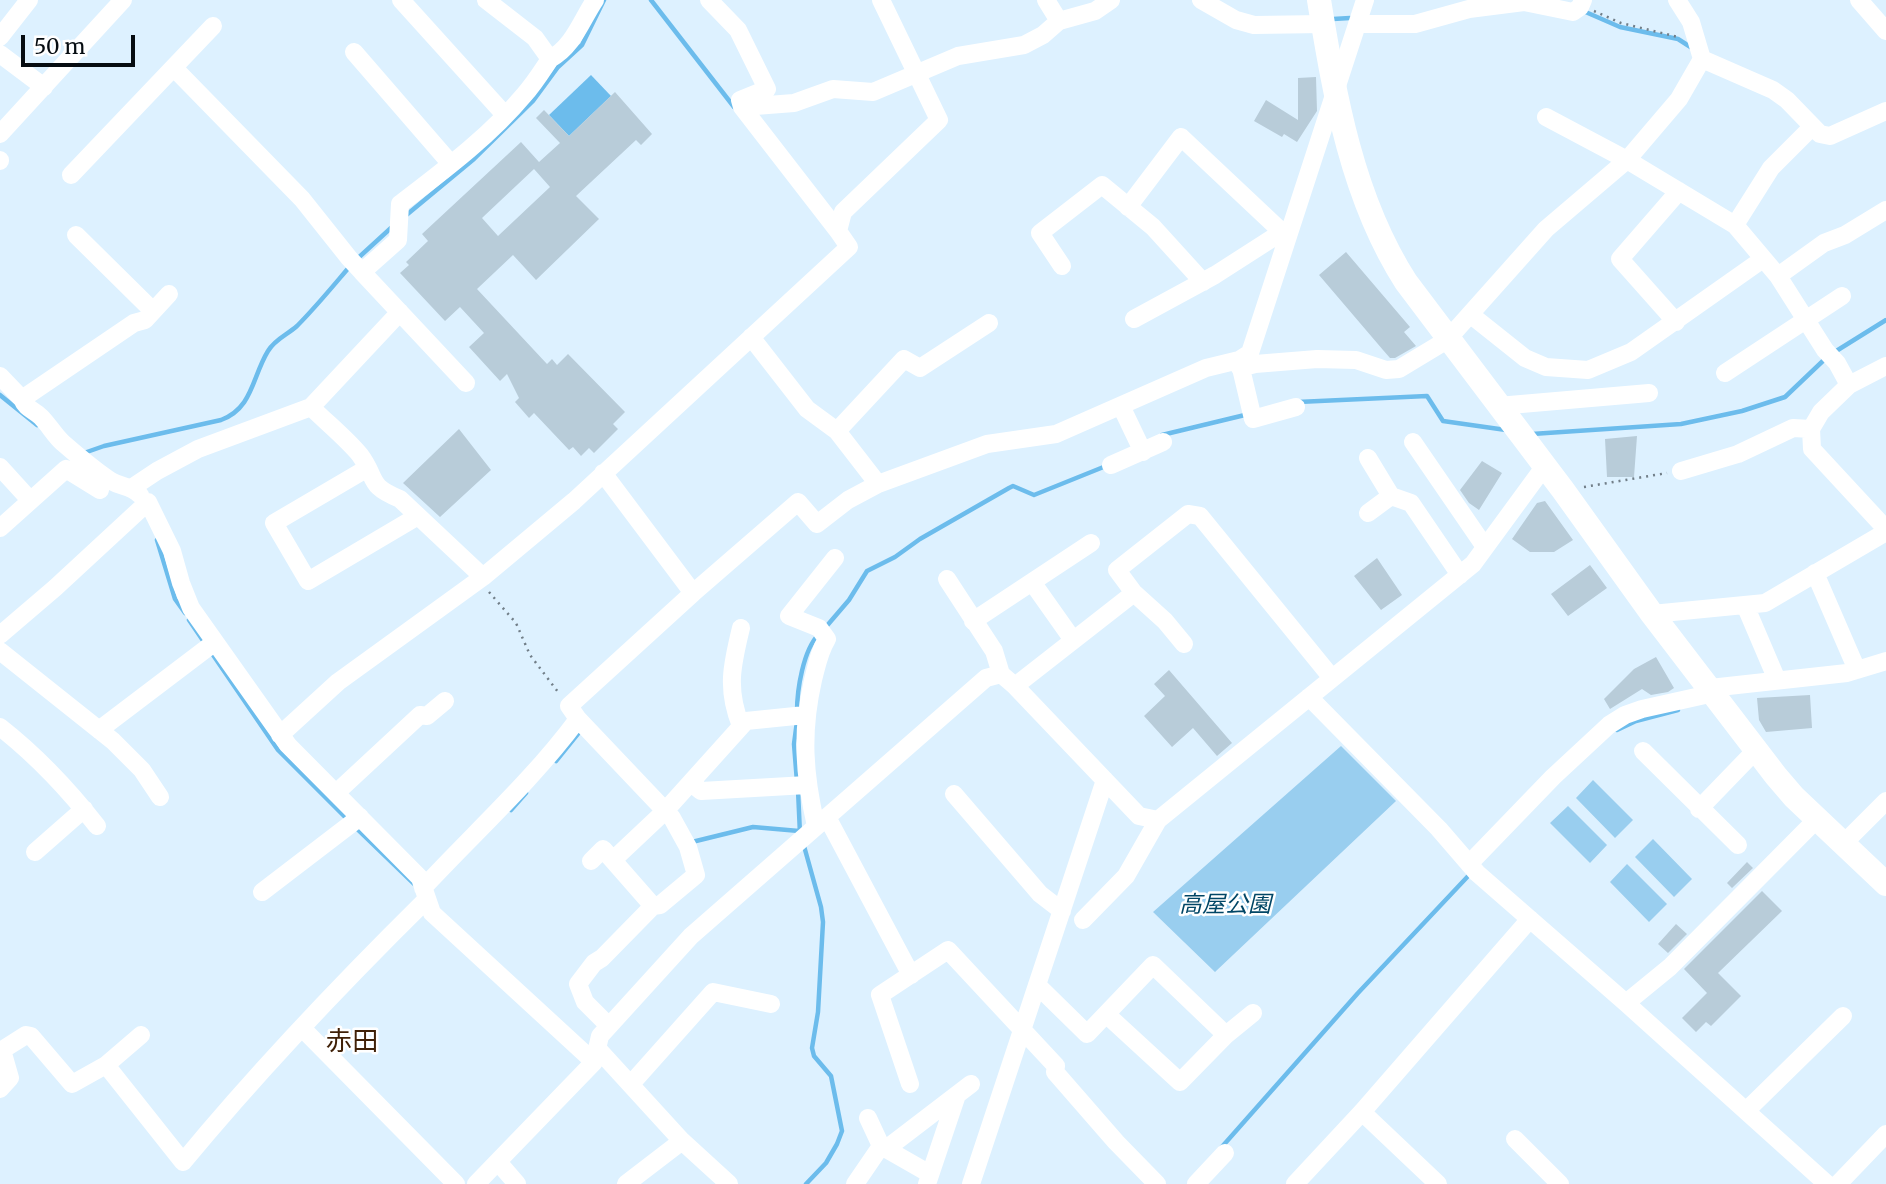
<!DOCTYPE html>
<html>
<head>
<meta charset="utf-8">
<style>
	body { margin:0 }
	#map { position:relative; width:1886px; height:1184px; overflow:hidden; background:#ddf1ff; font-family:Merriweather,serif }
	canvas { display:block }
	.scale { position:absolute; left:21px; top:35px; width:114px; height:32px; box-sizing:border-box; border:4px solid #060c11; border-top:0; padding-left:9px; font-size:21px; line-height:24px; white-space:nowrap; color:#060c11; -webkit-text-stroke:5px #fff; paint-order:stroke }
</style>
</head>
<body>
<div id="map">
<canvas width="1886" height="1184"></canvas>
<div class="scale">50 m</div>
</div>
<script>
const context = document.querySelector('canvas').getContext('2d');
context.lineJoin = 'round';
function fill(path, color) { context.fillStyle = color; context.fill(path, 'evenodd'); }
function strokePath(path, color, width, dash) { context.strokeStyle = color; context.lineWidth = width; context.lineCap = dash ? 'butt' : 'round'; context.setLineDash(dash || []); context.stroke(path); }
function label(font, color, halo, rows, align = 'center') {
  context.font = font + ' Merriweather,"Noto Sans JP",serif'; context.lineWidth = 5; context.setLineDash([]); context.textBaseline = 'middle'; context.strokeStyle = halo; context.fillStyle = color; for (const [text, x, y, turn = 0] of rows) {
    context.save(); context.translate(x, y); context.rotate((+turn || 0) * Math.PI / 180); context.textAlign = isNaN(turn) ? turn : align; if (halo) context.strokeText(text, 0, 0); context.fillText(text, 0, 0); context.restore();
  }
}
fill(new Path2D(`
	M1341,746l55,55 -181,171 -62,-60z
	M1593,780l40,40 -18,18 -39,-40z
	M1568,806l39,39 -17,18 -40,-40z
	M1653,839l39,40 -18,18 -39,-40z
	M1627,864l40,40 -18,18 -39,-40z`), '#99ceef');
fill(new Path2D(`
	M591,75l20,21 -42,40 -20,-21z`), '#6cbcec');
strokePath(new Path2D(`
	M651,0l83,107
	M1581,10l39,17 58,12 14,9
	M1333,19l17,-1
	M404,217l70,-58 59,-58 25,-34 24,-22 22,-45
	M357,259l35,-32
	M1833,353l53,-33
	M0,395l37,30
	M1298,402l129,-6 16,25 63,9
	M1532,434l149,-10 61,-13 43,-14 41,-39
	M1162,435l87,-21
	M84,453l20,-7 117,-26c32,-12 31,-43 47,-69 7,-12 19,-16 29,-25 19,-19 36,-40 54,-61
	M157,540l18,59 10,14
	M189,620l17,25
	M825,628l24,-28 18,-29 28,-14 25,-18 89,-51 4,-2 21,9 72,-29
	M211,652l67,98 71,71
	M797,712c0,-22 6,-62 22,-78
	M797,721l-3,23 3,38
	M1617,730l19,-9 42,-11
	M556,761l25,-31
	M798,790l2,44
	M511,810l15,-17
	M355,827l59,57
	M692,842l61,-15 46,4
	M804,846l17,61 2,15 -5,90 -6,36 2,8 17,20 11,55 -5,13 -11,19 -20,21
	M1220,1149l138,-156 113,-120`), '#6cbcec', 4.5);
fill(new Path2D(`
	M1316,77l1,34 -20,31 -13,-8 -2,3 -28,-16 12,-21 32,20v-42z
	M615,92l37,42 -11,11 -5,-5 -60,56 23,23 -63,61 -23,-25 -36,34 70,75 5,-5 5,6 11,-11 57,58 -12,12 5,5 -24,24 -5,-5 -8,8 -8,-9 -4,3 -35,-37 -5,5 -14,-16 4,-4 -12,-24 -7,7 -31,-34 15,-14 -24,-26 -15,14 -45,-48 9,-8 -3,-3 22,-21 -6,-7 99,-92 18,20 21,-19 -24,-25 8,-8 25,26zM534,169l16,18 -52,49 -16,-18z
	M1346,252l64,75 -6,5 12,14 -21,12h-5l-7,-8 -64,-75z
	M459,429l32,41 -51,47 -37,-34z
	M1637,436l-3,41h-27l-2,-38z
	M1482,461l20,12 -23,37 -10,-7 -9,-13z
	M1545,501l28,39 -19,12h-24l-18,-13 25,-36z
	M1377,558l25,37 -21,15 -27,-34z
	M1590,565l17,23 -39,28 -17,-22z
	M1656,657l18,31 -6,4 -17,3 -9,-6 -32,20 -6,-10 30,-30z
	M1169,670l63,73 -15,13 -24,-28 -21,19 -28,-31 21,-20 -11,-12z
	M1810,695l2,33 -46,4 -7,-12 -2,-22z
	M1747,862l6,6 -21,20 -5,-5z
	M1762,891l20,20 -64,62 23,23 -30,30 -5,-4 -10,10 -14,-14 25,-25 -23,-24z
	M1676,924l11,10 -19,19 -10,-9z`), '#b8ccd9');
strokePath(new Path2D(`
	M1594,11l27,12 57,14
	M1584,487l83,-14
	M489,592l27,31 14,32 28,37`), '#717e88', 2.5, [2, 5]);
strokePath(new Path2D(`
	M401,0l104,115
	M486,0l49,38 15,21c23,-12 31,-38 45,-59
	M709,0l29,30 29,59 -27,11 2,7 96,124
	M1046,0l13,21
	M1201,0l35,20 18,5 69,-1
	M1859,0l27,31
	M1357,24h58l54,-15 55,-7 49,10 7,-5 3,-7
	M0,37l29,-37
	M354,52l97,112
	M0,54l44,33
	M1702,59l71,31 14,10 33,34 10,2 56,-25
	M175,69l127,130 47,59 13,14
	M742,107l52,-4 39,-14 40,3 85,-36 66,-11 19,-10 16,-14 36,-10 16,-11
	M1546,117l81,43 108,65 43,51 47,74 12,13 12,22
	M0,134l123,-134
	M0,160v1
	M71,175l142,-149
	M1128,207l53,-70 101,95 6,1
	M1735,225l36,-57 41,-41
	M76,235l77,76
	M1062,266l-22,-33 62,-48 51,42 50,55
	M1778,276l46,-33 21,-8 41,-25
	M400,312l-89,95c16,16 35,31 49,48 18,24 6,30 40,44l83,78
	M1471,315l54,43 21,9 42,3 43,-18 132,-93
	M1134,319l81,-44 67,-43
	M1676,322l-56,-63 59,-68
	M751,337l56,72 30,22 41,53 109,-40 69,-10 150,-66 33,-8 11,-7 115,-353
	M1239,360l14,59 43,-12
	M1886,366l-37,19 -28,27 -10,17 1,20 74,80
	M1240,368l15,-4 62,-5 39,1 30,10 13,-1 48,-29 99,-111 81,-69 52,-61 23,-40 -11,-37 -14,-22
	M1725,373l117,-77
	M0,376l22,23 112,-76 11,-3 24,-26
	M466,383l-104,-111 36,-32 2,-36c43,-33 89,-67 124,-109 10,-11 18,-24 26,-36
	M22,399c4,10 12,11 19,18 8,8 14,19 22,26 15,13 31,27 48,38 12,7 19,4 29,14
	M1121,406l22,46
	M1498,406l151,-13
	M837,431l67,-72 16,9 69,-45
	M1413,442l72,105
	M1368,458l23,38
	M1111,465l52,-23
	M0,467l30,33
	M366,469l-92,54 34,58 110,-65
	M1681,471l57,-17 55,-26 18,1
	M603,473l90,120
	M133,487l24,-16 41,-22 113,-42
	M1368,513l23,-17 20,7 49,72
	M0,528l66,-59 34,21
	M1815,573l42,97
	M947,579l47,72 7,23
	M1032,582l41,58
	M1134,593l31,28 19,23
	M1745,605l32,75
	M1652,614l113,-11 121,-71
	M973,621l118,-78
	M741,628c-9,37 -15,61 0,98
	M0,635l55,-47 93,-86 24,49 9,32 10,25 97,137 132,133 12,35 162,149
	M0,651l113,90 29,29 18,27
	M1015,686l119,-93 -17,-23 71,-56 12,2 132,162
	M1710,688l137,-15 39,-12
	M1309,697l130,132 38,44 149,130 201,181
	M578,719l94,99 16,29 8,28 -36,30 -7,1 -51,52 -8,5 -16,21 7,18 24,24
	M0,727c37,29 68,62 97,99
	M99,730l116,-88
	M280,735l58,-53 145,-105 91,-76 275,-254 -11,-16 5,-19 96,-92 -58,-120
	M1643,751l95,94
	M691,783l10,8 106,-6
	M336,793l84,-78 7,1 18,-15
	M954,794l86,100 22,17
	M1699,809l57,-59
	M827,817l84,158
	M816,826c-12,-52 -15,-93 -3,-146 4,-15 6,-28 14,-41l-8,-11 -30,-12 46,-58
	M1843,844l43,-43
	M35,852l49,-43
	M613,860l52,-49 81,-90 59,-6
	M591,861l12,-12 50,57
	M1469,864l84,-87 56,-52 16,-10 17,-6 72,-16
	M423,888c52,-56 109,-107 155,-169l-9,-13 124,-113 105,-91 19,22 31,-24 30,-16
	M262,892l98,-75
	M1083,920l43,-44 32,-56
	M1037,985l50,49 66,-69 73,70
	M1626,1003l44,-36 147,-148
	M1106,1014l74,68 46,-47 27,-22
	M302,1028l154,156
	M597,1048l85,93 47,43
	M106,1065l77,97c76,-92 158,-178 243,-262
	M631,1084l82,-92 58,12
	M910,1084l-30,-89 68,-45 108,116 -1,6 61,70 41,42
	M0,1089l10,-11 -8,-28 24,-15 5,1 41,48 34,-19 35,-30
	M1746,1111l97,-95
	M1362,1112l76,72
	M868,1118l13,28
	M1515,1139l45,45
	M886,1149l85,-65
	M498,1162l19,22
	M476,1184l118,-122 6,-26 91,-100 295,-258 15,-4 14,12 124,130 19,4 315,-256 71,-97
	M626,1184l56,-43
	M855,1184l26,-38 49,28
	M927,1184l30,-89
	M971,1184l134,-404
	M1196,1184l29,-31
	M1295,1184l67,-72 168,-193
	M1838,1184l48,-50`), '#fff', 18);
strokePath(new Path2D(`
	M1319,0c16,97 33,198 87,282l157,208 89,124 124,162 18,21 92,87`), '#fff', 24);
label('italic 23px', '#014666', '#fff', [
	["高屋公園",1225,905]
]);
label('26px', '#3f2007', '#fff', [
	["赤田",352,1043]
]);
</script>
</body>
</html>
